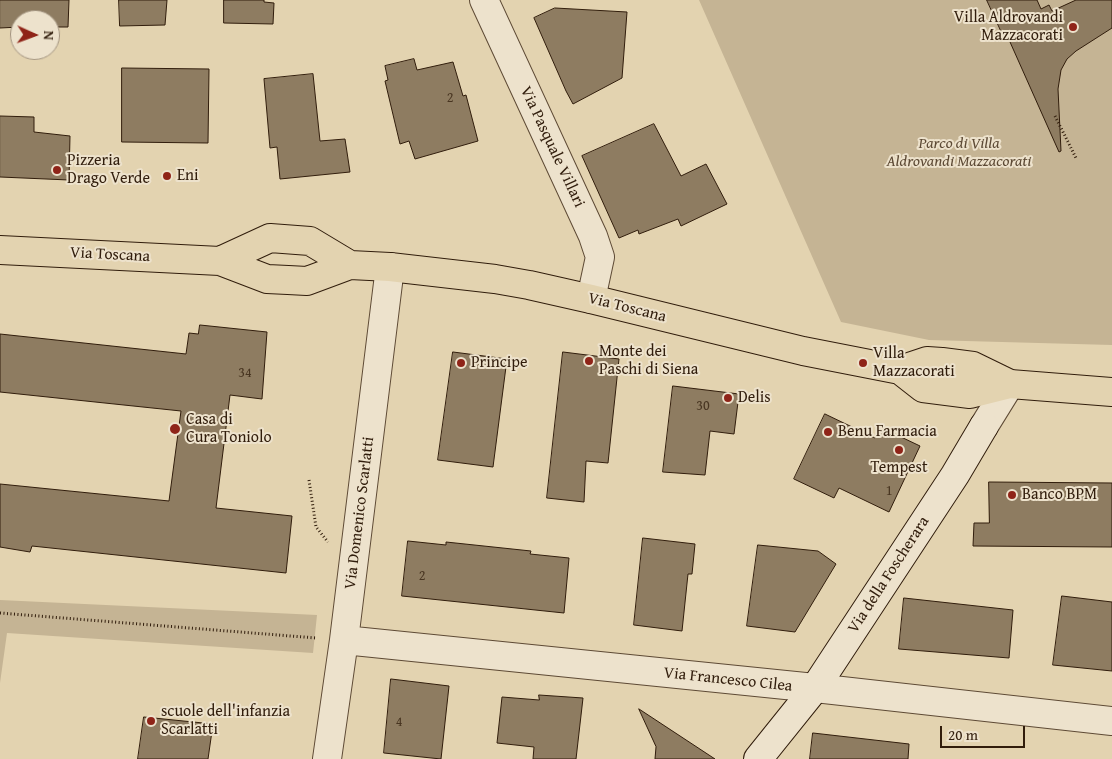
<!DOCTYPE html>
<html>
<head>
<meta charset="utf-8">
<style>
	body { margin:0 }
	#map { position:relative; width:1112px; height:759px; overflow:hidden; background:#e3d3b0; font-family:"Gentium Book Plus",serif }
	canvas { display:block }
	.north { position:absolute; left:10px; top:10px; width:50px; height:50px; box-sizing:border-box; background:#ede2cc; border:1px solid #a2937f; border-radius:50%; rotate:92deg; font-size:14px; font-weight:700; line-height:20px; text-align:center; color:#311d0c }
	.north::after { content:''; display:block; margin:auto; width:18px; height:22px; background:#8f2418; clip-path:polygon(50% 0,100% 100%,50% 72%,0 100%) }
	.scale { position:absolute; left:940px; top:726px; width:85px; height:22px; box-sizing:border-box; border:2px solid #311d0c; border-top:0; padding-left:6px; font-size:15px; line-height:18px; white-space:nowrap; color:#311d0c; -webkit-text-stroke:4px #ede2cc; paint-order:stroke }
</style>
</head>
<body>
<div id="map">
<canvas width="1112" height="759"></canvas>
<div class="north">N</div>
<div class="scale">20 m</div>
</div>
<script>
const context = document.querySelector('canvas').getContext('2d');
context.lineJoin = 'round';
function fill(path, color) { context.fillStyle = color; context.fill(path, 'evenodd'); }
function strokePath(path, color, width, dash) { context.strokeStyle = color; context.lineWidth = width; context.lineCap = dash ? 'butt' : 'round'; context.setLineDash(dash || []); context.stroke(path); }
function label(font, color, halo, rows, align = 'center') {
  context.font = font + ' "Gentium Book Plus",serif'; context.lineWidth = 4; context.setLineDash([]); context.textBaseline = 'middle'; context.strokeStyle = halo; context.fillStyle = color; for (const [text, x, y, turn = 0] of rows) {
    context.save(); context.translate(x, y); context.rotate((+turn || 0) * Math.PI / 180); context.textAlign = isNaN(turn) ? turn : align; if (halo) context.strokeText(text, 0, 0); context.fillText(text, 0, 0); context.restore();
  }
}
fill(new Path2D(`
	M699,0h413v345l-183,-5 -88,-18z
	M0,600l317,15 -4,38 -306,-20 -7,50z`), '#c5b494');
const building = new Path2D(`
	M0,0h69l-1,27h-18v-7h-30v7l-20,1z
	M119,0h48l-2,25 -45,1z
	M224,0h40v2l10,1 -1,21 -49,-1z
	M987,0h50l4,9 8,-4 3,6 24,-11h36v28l-36,23 -9,8 -6,11 -3,19 3,62 -2,1 -53,-119 -3,2z
	M555,8l72,4 -5,66 -49,26 -7,-13 -32,-73z
	M414,59l3,11 36,-8 10,34 3,-1 12,46 -63,18 -6,-18 -9,3 -15,-63 3,-1 -3,-14z
	M122,68l87,1 -1,74 -86,-1z
	M313,74l7,67 25,-2 5,33 -70,7 -3,-32 -7,1 -6,-69z
	M0,116l34,1v15l36,4 -1,44 -69,-3z
	M654,124l27,52 25,-12 21,40 -46,22 -3,-7 -39,15 -1,-4 -19,8 -37,-82z
	M200,325l67,7 -5,67 -32,-4 -14,113 76,8 -6,57 -254,-27 -2,6 -30,-5v-63l169,17 12,-90 -181,-19v-58l186,20 3,-21 9,1z
	M453,352l54,7 -14,108 -55,-7z
	M563,352l56,7 -11,104 -22,-2 -2,41 -37,-4z
	M673,386l66,8 -5,40 -24,-3 -5,44 -42,-3z
	M825,414l50,24 5,-11 40,19 -31,66 -50,-24 -5,10 -40,-19z
	M989,482l123,1v64l-139,-1 1,-23h15z
	M643,538l52,6 -3,30h-4l-6,57 -48,-6z
	M408,541l38,4v-3l85,9 -1,3 39,4 -5,55 -162,-17z
	M758,545l60,6 18,13 -41,68 -48,-6z
	M1062,596l50,6v69l-59,-6z
	M904,598l109,12 -4,48 -110,-9z
	M391,679l58,7 -8,73 -57,-6z
	M539,695l44,3 -7,61h-43l1,-12 -37,-4 5,-46 37,3z
	M639,709l76,50h-60l1,-12z
	M144,717l69,7 -5,35h-70z
	M813,733l96,11 -1,15h-98z`);
fill(building, '#8e7c61');
strokePath(building, '#311d0c', 1);
const street = new Path2D(`
	M484,0l109,236 7,21 -9,42
	M984,426l26,-42
	M344,640l471,48 297,33
	M327,759l17,-119 46,-373`);
const secondary = new Path2D(`
	M758,759l57,-71 140,-213 29,-49`);
const primary = new Path2D(`
	M0,250l220,11 47,18 21,1 19,1 43,-16 40,2 105,12 34,6 62,14 212,52 97,19 23,18 47,6 40,-10 102,8
	M220,261l50,-23 40,3 40,24
	M900,370l27,-9 15,1 31,4 37,18`);
strokePath(street, '#5e4a35', 30);
strokePath(secondary, '#311d0c', 30);
strokePath(primary, '#311d0c', 30);
strokePath(new Path2D(`
	M1055,116l21,42
	M309,480l7,47 12,15
	M0,613l316,25`), '#311d0c', 3, [1, 2.5]);
strokePath(street, '#ede2cc', 28);
strokePath(secondary, '#ede2cc', 28);
strokePath(primary, '#e3d3b0', 28);
for (const [x, y, r, color] of [
	[1073,27,5,"#8f2418"],
	[57,170,5,"#8f2418"],
	[167,176,5,"#8f2418"],
	[589,361,5,"#8f2418"],
	[461,363,5,"#8f2418"],
	[863,363,5,"#8f2418"],
	[728,398,5,"#8f2418"],
	[175,429,6,"#8f2418"],
	[828,432,5,"#8f2418"],
	[899,450,5,"#8f2418"],
	[1012,495,5,"#8f2418"],
	[151,721,5,"#8f2418"]
]) { const dot = new Path2D(); dot.arc(x, y, r, 0, 2 * Math.PI); context.fillStyle = color; context.fill(dot); strokePath(dot, '#ede2cc', 2); }
label('14px', '#483521', null, [
	["2",450,98],
	["34",245,373],
	["30",703,406],
	["1",889,491],
	["2",422,576],
	["4",399,722]
]);
label('16px', '#311d0c', '#ede2cc', [
	["Villa Aldrovandi",1063,18,"right"],
	["Mazzacorati",1063,36,"right"],
	["Pizzeria",67,161],
	["Drago Verde",67,179],
	["Eni",177,176],
	["Monte dei",599,352],
	["Paschi di Siena",599,370],
	["Villa",873,354],
	["Mazzacorati",873,372],
	["Principe",471,363],
	["Delis",738,398],
	["Casa di",186,420],
	["Cura Toniolo",186,438],
	["Benu Farmacia",838,432],
	["Tempest",899,468,"center"],
	["Banco BPM",1022,495],
	["scuole dell'infanzia",161,712],
	["Scarlatti",161,730]
], 'left');
label('italic 16px', '#5d4a35', '#ede2cc', [
	["Parco di Villa",959,144],
	["Aldrovandi Mazzacorati",959,162]
]);
label('16px', '#311d0c', '#ede2cc', [
	["Via Pasquale Villari",552,147,65],
	["Via Toscana",110,255,3],
	["Via Toscana",627,308,14],
	["Via Domenico Scarlatti",360,513,-83],
	["Via della Foscherara",889,575,-57],
	["Via Francesco Cilea",728,680,6]
]);
</script>
</body>
</html>
